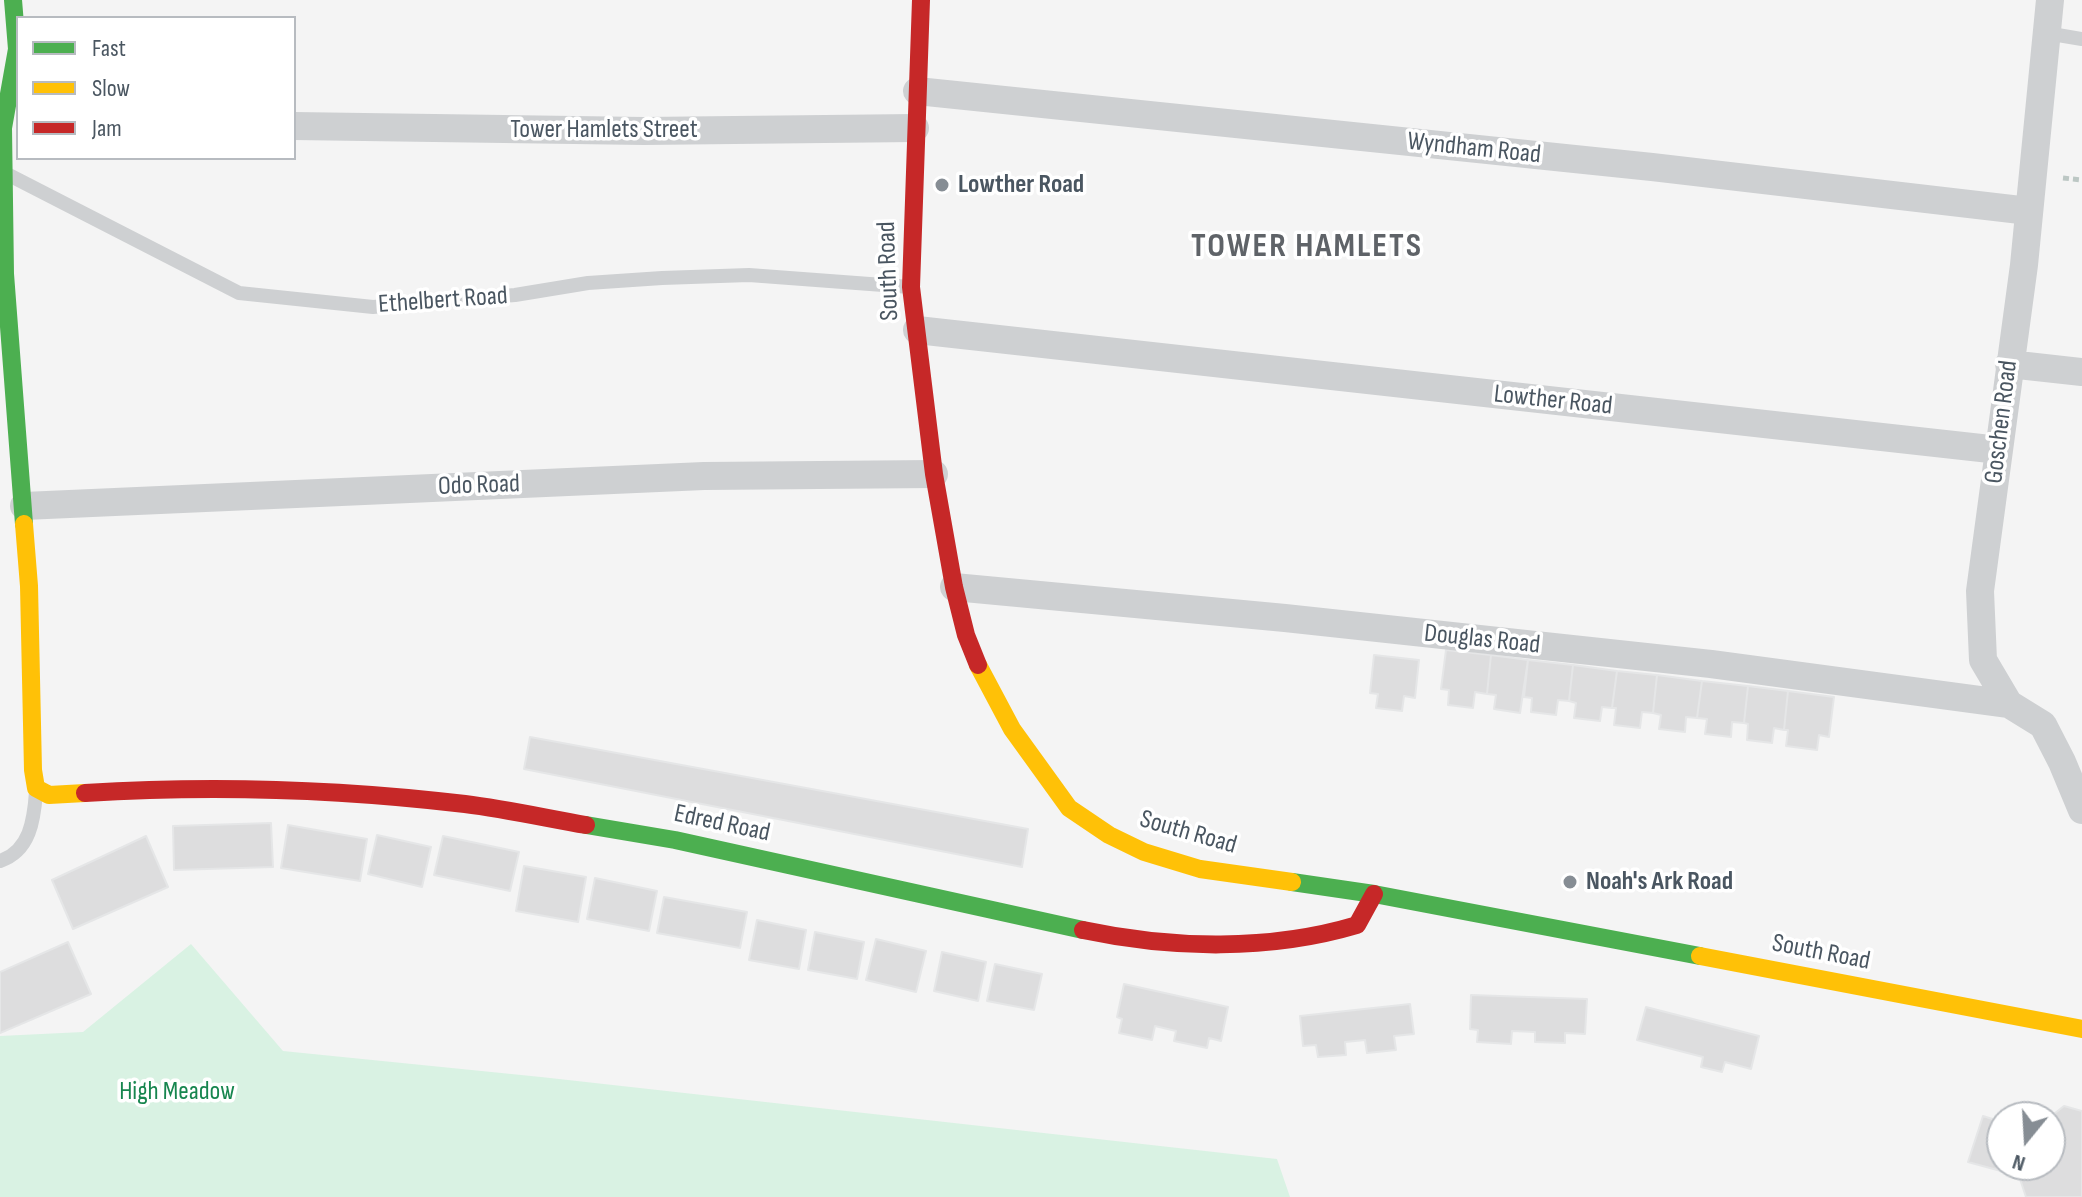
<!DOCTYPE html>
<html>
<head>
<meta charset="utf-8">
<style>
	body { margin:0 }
	#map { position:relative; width:2082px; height:1197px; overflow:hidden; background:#f4f4f4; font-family:"Sofia Sans Condensed",sans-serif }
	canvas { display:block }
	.legend { position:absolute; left:16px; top:16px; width:280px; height:144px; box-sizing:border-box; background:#fff; border:2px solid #b7bbc0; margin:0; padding:10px 14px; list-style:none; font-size:24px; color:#4a5661 }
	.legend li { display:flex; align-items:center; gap:16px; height:40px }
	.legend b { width:40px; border:2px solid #b7bbc0 }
	.north { position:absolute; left:1986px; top:1101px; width:80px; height:80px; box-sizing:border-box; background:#fff; border:2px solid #b7bbc0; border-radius:50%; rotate:198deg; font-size:22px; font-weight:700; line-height:32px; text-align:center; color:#4a5661 }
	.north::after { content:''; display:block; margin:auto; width:28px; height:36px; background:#868d94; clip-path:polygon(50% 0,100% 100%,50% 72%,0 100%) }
</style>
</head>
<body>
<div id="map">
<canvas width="2082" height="1197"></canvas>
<ul class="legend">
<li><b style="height:10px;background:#4caf50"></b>Fast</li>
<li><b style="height:10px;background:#ffc107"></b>Slow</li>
<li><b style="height:10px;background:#c62828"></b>Jam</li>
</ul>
<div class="north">N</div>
</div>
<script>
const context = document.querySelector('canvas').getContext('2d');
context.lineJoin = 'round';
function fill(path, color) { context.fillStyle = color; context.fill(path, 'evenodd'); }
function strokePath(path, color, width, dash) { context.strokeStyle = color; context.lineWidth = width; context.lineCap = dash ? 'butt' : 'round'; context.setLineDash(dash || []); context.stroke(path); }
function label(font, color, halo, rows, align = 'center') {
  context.font = font + ' "Sofia Sans Condensed",sans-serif'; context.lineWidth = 7; context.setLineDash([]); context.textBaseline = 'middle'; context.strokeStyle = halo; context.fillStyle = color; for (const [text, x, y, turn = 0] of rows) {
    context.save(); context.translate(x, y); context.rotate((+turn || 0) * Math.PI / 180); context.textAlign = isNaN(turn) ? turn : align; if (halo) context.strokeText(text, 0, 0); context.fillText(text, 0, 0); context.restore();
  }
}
fill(new Path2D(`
	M191,944l92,107 258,26 736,82 13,38h-1290v-161l83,-4z`), '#d9f2e3');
const building = new Path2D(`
	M1446,650l45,5 -4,39 -12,-2 -2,16 -25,-3 1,-15 -8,-1z
	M1374,655l45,5 -4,38 -11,-2 -2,15 -26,-3 2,-14 -8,-1z
	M1491,655l37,5 -8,53 -26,-4 2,-14 -9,-1z
	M1528,660l45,5 -4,36 -11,-1 -2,15 -25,-3 1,-14 -8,-1z
	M1573,665l44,6 -5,37 -10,-1 -2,14 -26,-3 2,-15 -7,-2z
	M1617,671l40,4 -4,38 -11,-1 -2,16 -26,-3 2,-17h-4z
	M1657,675l45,6 -5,37 -11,-1 -1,15 -26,-3 2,-14 -8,-2z
	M1702,681l46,5 -4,37 -12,-1 -1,15 -26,-3 2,-15 -10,-1z
	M1748,686l40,5 -4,39 -10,-2 -2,15 -25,-3 1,-16 -4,-1z
	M1788,691l46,6 -5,40 -10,-2 -2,15 -31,-4 2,-16h-4z
	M530,737l498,92 -6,38 -498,-98z
	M271,823l2,44 -99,3 -1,-44z
	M288,825l79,14 -7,42 -79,-13z
	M377,835l54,12 -9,40 -54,-13z
	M146,836l22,51 -95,42 -21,-49z
	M443,836l76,16 -9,39 -76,-16z
	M524,866l62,11 -8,45 -62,-11z
	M595,878l62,13 -8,40 -62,-12z
	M664,897l83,15 -7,36 -83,-15z
	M757,920l49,10 -7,39 -50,-9z
	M815,932l49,10 -7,37 -49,-9z
	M876,939l50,12 -10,41 -50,-12z
	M68,942l23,52 -91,39v-61z
	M942,952l44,10 -8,39 -44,-10z
	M995,964l47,10 -8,36 -47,-9z
	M1124,984l104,23 -7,34 -12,-3 -2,10 -33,-7 2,-10 -21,-5 -3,14 -33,-7 3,-14 -5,-2z
	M1471,995l116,4 -2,35 -20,-1v10l-30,-1v-10l-23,-1 -1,13 -34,-2 1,-12 -8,-1z
	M1410,1004l4,30 -20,2 2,14 -29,3 -2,-13 -20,2 1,13 -28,2 -2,-12 -13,1 -3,-30z
	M1646,1007l113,29 -8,33 -26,-7 -3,10 -21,-5 2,-10 -66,-17z
	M2064,1106l18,5v86h-56l-7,-21 -51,-14 15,-46 19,6v43h48v-48z`);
fill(building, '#ddddde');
strokePath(building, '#e5e6e7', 2);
strokePath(new Path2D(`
	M2063,178l19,2`), '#bcc7c4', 5, [6, 4]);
strokePath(new Path2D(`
	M2046,33l36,6
	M7,174l232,119 134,14 142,-12 73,-12 74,-5 87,-3 161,12
	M0,861c30,-10 34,-41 36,-69`), '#ced0d2', 14);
strokePath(new Path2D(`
	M2050,0l-26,265 -44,326 3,69 26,44 34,21 19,37 20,48
	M917,91l735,76 377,44
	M294,126l350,5 271,-3
	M917,330l1082,120
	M2009,364l73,8
	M24,506l680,-30 230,-2
	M954,587l331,31 426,46 298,40`), '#ced0d2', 28);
strokePath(new Path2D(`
	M13,0l4,49 -14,79 2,146 19,250
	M586,825l89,15 408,90
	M1292,882l82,12 326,62`), '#4caf50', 18);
strokePath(new Path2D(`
	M24,524l5,62 4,184 3,18 13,7 36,-2
	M978,665l34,64 57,79 40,27 35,17 56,17 92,13
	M1700,956l382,73`), '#ffc107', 18);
strokePath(new Path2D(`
	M921,0l-10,287 23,187 20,113 12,48 12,30
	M85,793c126,-8 254,-4 380,11 40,5 81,14 121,21
	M1083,930c89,19 187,21 274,-5l17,-31`), '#c62828', 18);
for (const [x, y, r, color] of [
	[942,185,8,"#868d94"],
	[1570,882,8,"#868d94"]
]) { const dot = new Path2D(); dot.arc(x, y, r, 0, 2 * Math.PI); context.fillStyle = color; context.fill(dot); strokePath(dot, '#fff', 3); }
label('26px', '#4a5661', '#fff', [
	["Tower Hamlets Street",604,130],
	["Wyndham Road",1474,149,6],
	["South Road",889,271,-92],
	["Ethelbert Road",443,301,-4],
	["Lowther Road",1553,401,6],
	["Goschen Road",2002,422,-83],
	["Odo Road",479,486,-2],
	["Douglas Road",1482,640,6],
	["Edred Road",722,824,12],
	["South Road",1188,833,16],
	["South Road",1821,953,11]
]);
label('bold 26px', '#4a5661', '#fff', [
	["Lowther Road",958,185],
	["Noah's Ark Road",1586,882]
], 'left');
label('26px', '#17864f', '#fff', [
	["High Meadow",177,1092]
]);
context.letterSpacing = '2px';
label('bold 34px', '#5f6368', '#fff', [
	["TOWER HAMLETS",1307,247]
]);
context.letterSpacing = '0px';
</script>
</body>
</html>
